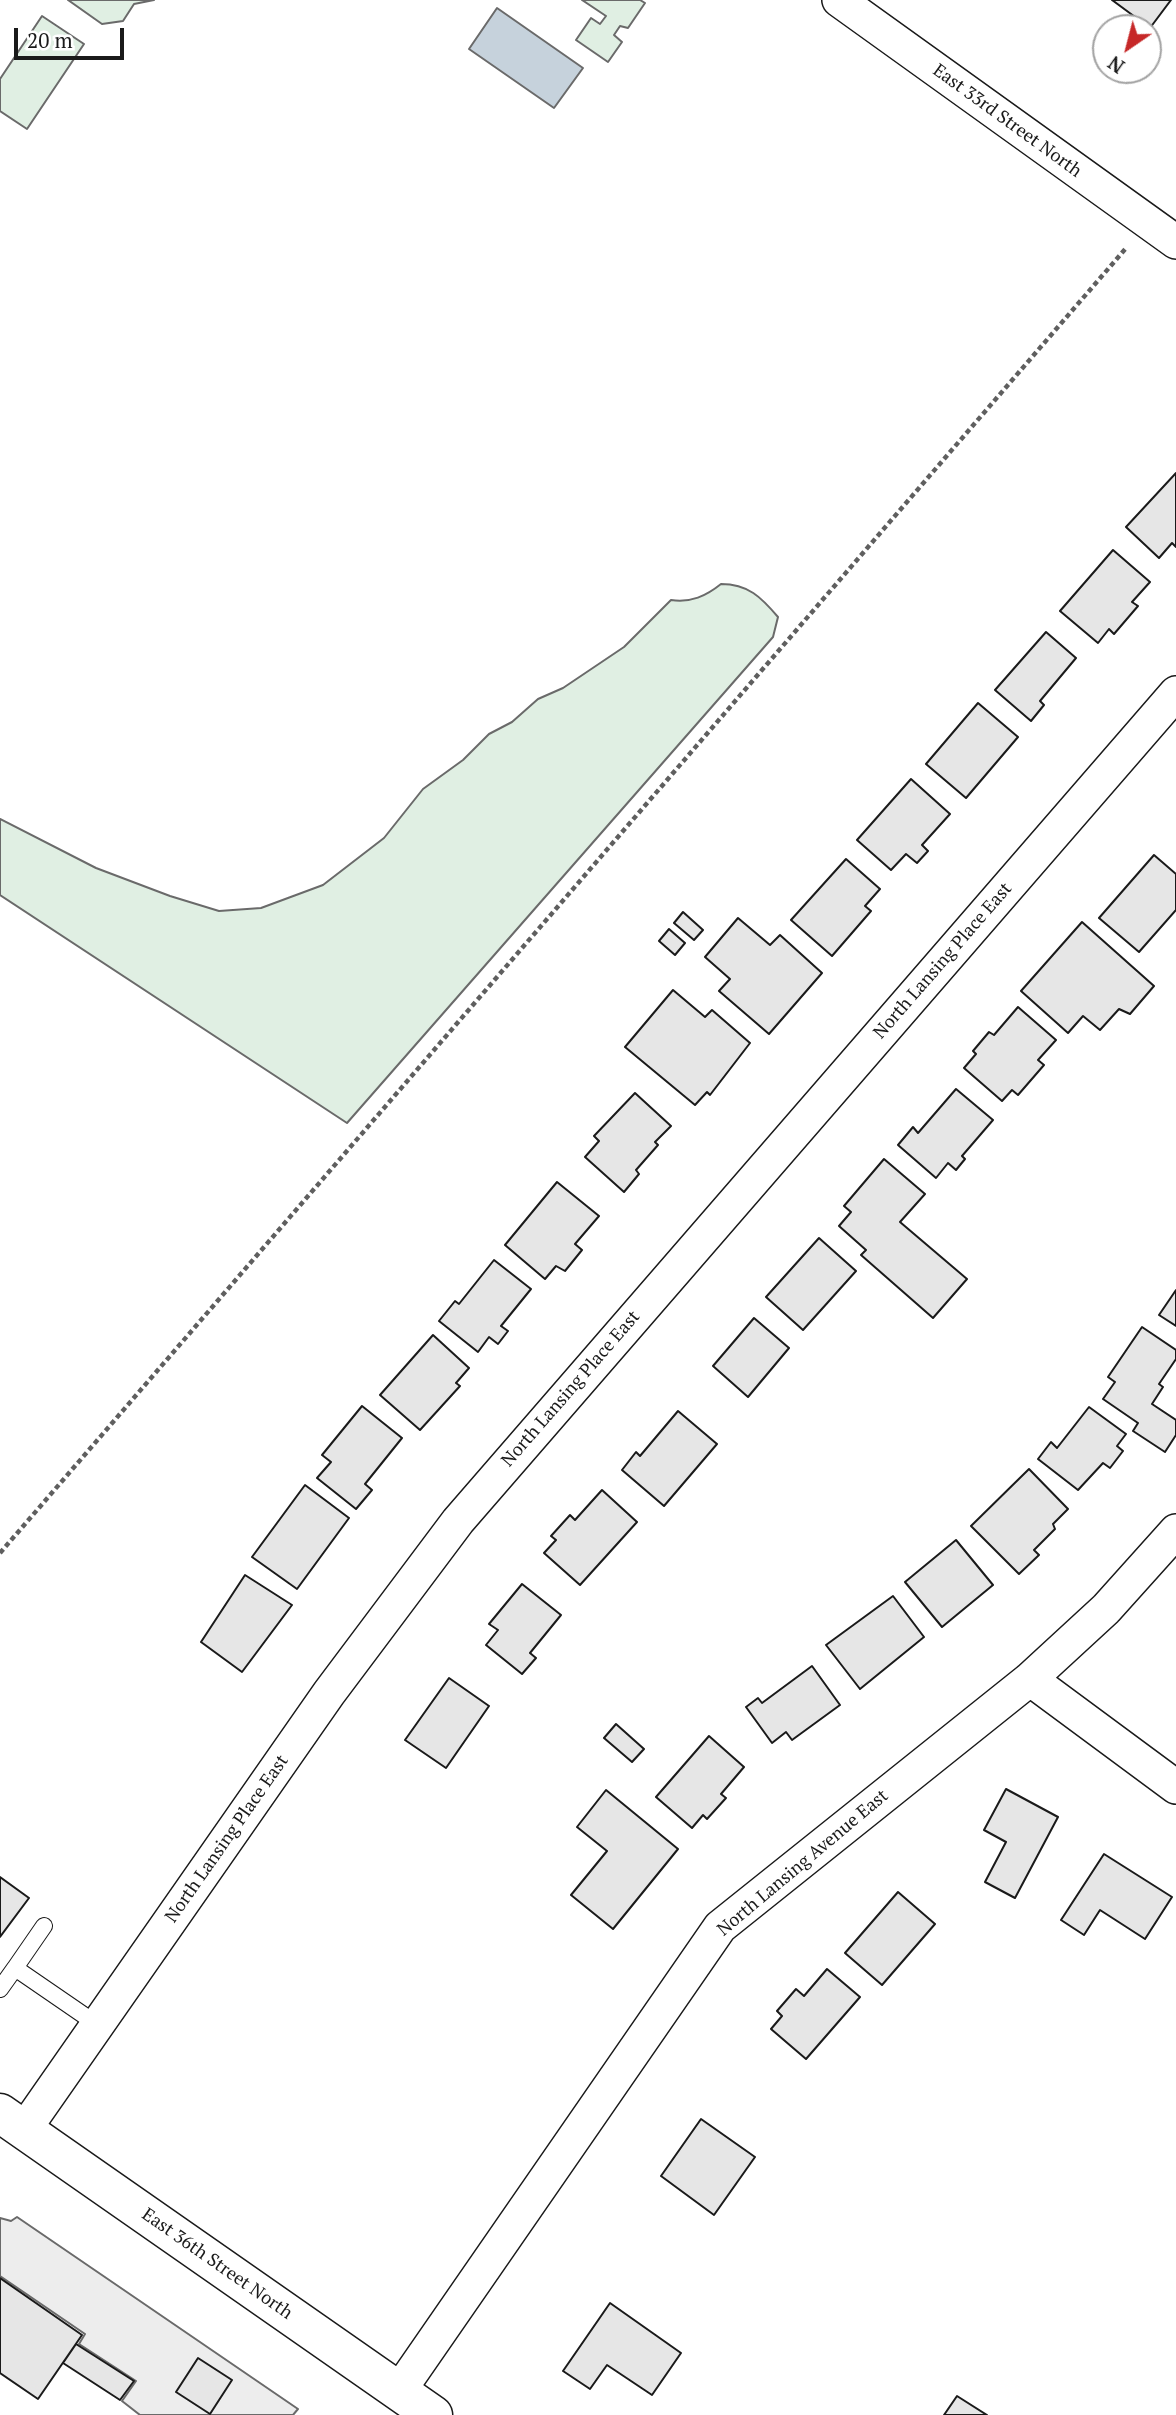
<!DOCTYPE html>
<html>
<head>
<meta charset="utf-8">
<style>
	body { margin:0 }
	#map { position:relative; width:1176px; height:2415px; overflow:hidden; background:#fff; font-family:"PT Serif",serif }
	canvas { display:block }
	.north { position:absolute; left:1092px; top:14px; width:70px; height:70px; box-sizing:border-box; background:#fff; border:2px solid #a3a3a3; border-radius:50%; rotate:215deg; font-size:19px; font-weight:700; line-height:28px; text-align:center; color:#1a1a1a }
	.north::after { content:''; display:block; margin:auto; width:24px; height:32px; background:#c62828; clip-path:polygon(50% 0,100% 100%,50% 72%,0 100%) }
	.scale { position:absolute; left:14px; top:28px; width:110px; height:32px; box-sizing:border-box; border:4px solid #1a1a1a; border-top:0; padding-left:9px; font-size:21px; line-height:24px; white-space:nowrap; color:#1a1a1a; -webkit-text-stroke:5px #fff; paint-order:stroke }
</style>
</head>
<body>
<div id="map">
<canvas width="1176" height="2415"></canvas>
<div class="north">N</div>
<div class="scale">20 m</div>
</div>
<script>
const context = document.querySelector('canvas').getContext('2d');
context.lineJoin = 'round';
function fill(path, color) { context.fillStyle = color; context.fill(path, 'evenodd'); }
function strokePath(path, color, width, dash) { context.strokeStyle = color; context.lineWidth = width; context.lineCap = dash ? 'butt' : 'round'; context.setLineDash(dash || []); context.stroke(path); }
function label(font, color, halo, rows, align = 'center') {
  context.font = font + ' "PT Serif",serif'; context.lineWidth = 5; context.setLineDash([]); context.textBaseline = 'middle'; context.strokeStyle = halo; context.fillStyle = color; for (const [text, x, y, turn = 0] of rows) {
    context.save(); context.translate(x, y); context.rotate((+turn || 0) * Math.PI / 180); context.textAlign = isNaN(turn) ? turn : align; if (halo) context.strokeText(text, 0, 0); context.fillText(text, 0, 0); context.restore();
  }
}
const green = new Path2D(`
	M68,0h86l-20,4 -11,17 -21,3z
	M582,0h58l5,3 -17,25 -8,-2 -6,9 8,7 -14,20 -32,-22 15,-22 9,6 6,-8z
	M42,16l42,28 -57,85 -27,-18v-32z
	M721,584c27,0 40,13 57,33l-5,20 -426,486 -347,-228v-76l96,49 74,28 49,15 42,-3 62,-23 61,-47 39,-49 40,-29 26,-26 23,-12 26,-23 25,-11 61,-41 47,-47c20,3 35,-4 50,-16z`);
fill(green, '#e0efe3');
strokePath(green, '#6a6a6a', 2);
const parking = new Path2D(`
	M17,2217l281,192 -5,6h-153l-18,-14 14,-20 -57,-37 6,-10 -85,-58v-58l11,3z`);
fill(parking, '#ededed');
strokePath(parking, '#6a6a6a', 2);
const water = new Path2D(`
	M497,8l86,60 -29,40 -85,-59z`);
fill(water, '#c6d2dc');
strokePath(water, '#6a6a6a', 2);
const building = new Path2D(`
	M1112,0h59l-21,28z
	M1176,473v74l-4,-4 -13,15 -33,-31z
	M1113,550l37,32 -18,20 6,4 -24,28 -5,-5 -11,14 -38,-32z
	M1046,632l30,26 -36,43 4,4 -13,16 -36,-31z
	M978,703l40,34 -52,61 -40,-34z
	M911,779l39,35 -28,31 6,6 -11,12 -11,-9 -15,16 -34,-30z
	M1154,855l22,19v36l-37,42 -40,-34z
	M846,859l34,30 -15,17 6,5 -39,45 -41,-36z
	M683,912l20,18 -9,10 -20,-17z
	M738,918l32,27 10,-10 42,38 -53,61 -50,-43 11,-12 -25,-22z
	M1082,922l72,64 -24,28 -11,-5 -19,21 -17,-14 -15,17 -47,-42z
	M669,929l16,14 -10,12 -16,-14z
	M673,990l32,27 7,-7 38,33 -40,52 -3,-3 -12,13 -70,-58z
	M1018,1007l38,33 -18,20 6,5 -26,30 -6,-5 -10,11 -38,-33 12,-14 -3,-3 16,-19 5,3z
	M956,1089l37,31 -31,36 3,3 -9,11 -8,-7 -12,15 -38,-33 15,-18 5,6z
	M635,1093l36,33 -16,16 3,3 -22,25 3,4 -15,18 -39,-35 14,-16 -5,-5z
	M884,1159l41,35 -25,28 67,57 -34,39 -72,-63 5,-5 -27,-24 12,-14 -7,-6z
	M557,1182l42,34 -24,28 7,6 -17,21 -9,-5 -11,13 -40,-34z
	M819,1238l37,33 -53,59 -37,-33z
	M494,1260l37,29 -30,37 7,5 -10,13 -9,-7 -11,15 -39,-31 16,-20 4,3z
	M1176,1290v36l-17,-11z
	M754,1318l35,30 -41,49 -35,-31z
	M1142,1327l34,23v9l-17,25 4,3 -11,17 24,16v15l-11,17 -32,-21 5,-8 -35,-24 12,-17 -7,-5z
	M433,1335l36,33 -13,15 4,3 -40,44 -40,-35z
	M362,1406l40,32 -37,46 7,6 -16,19 -39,-31 14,-16 -9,-7z
	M1089,1407l37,27 -9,12 6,5 -13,17 -7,-5 -25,27 -40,-31 13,-17 6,6z
	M678,1411l39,33 -53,62 -42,-36 14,-18 4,4z
	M1029,1469l39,40 -15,15 2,5 -21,21 5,5 -20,19 -48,-48z
	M305,1485l44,33 -52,71 -45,-32z
	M602,1490l35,32 -57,63 -36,-32 12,-13 -5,-4 19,-21 5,5z
	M956,1540l37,45 -51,42 -37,-45z
	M245,1575l47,30 -50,67 -41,-30z
	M522,1584l39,31 -31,38 6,5 -14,16 -36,-29 12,-15 -9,-6z
	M893,1596l31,41 -64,52 -34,-44z
	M812,1666l28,39 -48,35 -6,-8 -14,11 -26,-36 12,-9 4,5z
	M449,1678l40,28 -43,62 -41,-28z
	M616,1724l28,25 -12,13 -28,-24z
	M709,1736l35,31 -23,27 5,4 -19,21 -4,-4 -11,13 -36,-31z
	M1006,1789l52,28 -43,81 -30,-16 21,-40 -22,-12z
	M606,1790l72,59 -65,80 -42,-34 36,-44 -30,-24z
	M1104,1854l68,43 -27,42 -45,-29 -16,25 -23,-15z
	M0,1877l29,21 -29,39z
	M898,1892l37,32 -53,61 -37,-32z
	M827,1969l33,28 -54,62 -35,-30 11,-13 -5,-5 19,-22 8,7z
	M701,2119l54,38 -41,58 -53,-39z
	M0,2278l82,57 -44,64 -38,-26z
	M610,2303l71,50 -29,42 -45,-30 -17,24 -27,-18z
	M76,2344l58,37 -14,19 -57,-37z
	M198,2358l34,22 -22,34 -34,-22z
	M957,2396l30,19h-43z`);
fill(building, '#e6e6e6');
strokePath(building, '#1a1a1a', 2);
const lane = new Path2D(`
	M15,1968l29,-42
	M0,1989l15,-21 83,57`);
const street = new Path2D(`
	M839,0l337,242
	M1030,1679l146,108
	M24,2130l305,-437 129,-172 718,-828
	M399,2391l321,-464 310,-248 76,-70 70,-78`);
const secondary = new Path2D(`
	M0,2113l433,302`);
strokePath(lane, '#1a1a1a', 18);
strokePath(street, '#1a1a1a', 36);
strokePath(secondary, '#1a1a1a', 41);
strokePath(new Path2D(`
	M0,1553l1127,-1306`), '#5f5f5f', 4.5, [5, 3.5]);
strokePath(lane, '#fff', 16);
strokePath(street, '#fff', 33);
strokePath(secondary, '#fff', 38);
label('18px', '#1a1a1a', '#fff', [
	["East 33rd Street North",1007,121,36],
	["North Lansing Place East",943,961,-49],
	["North Lansing Place East",571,1389,-49],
	["North Lansing Place East",227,1839,-55],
	["North Lansing Avenue East",803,1863,-40],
	["East 36th Street North",217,2264,35]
]);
</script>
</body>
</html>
